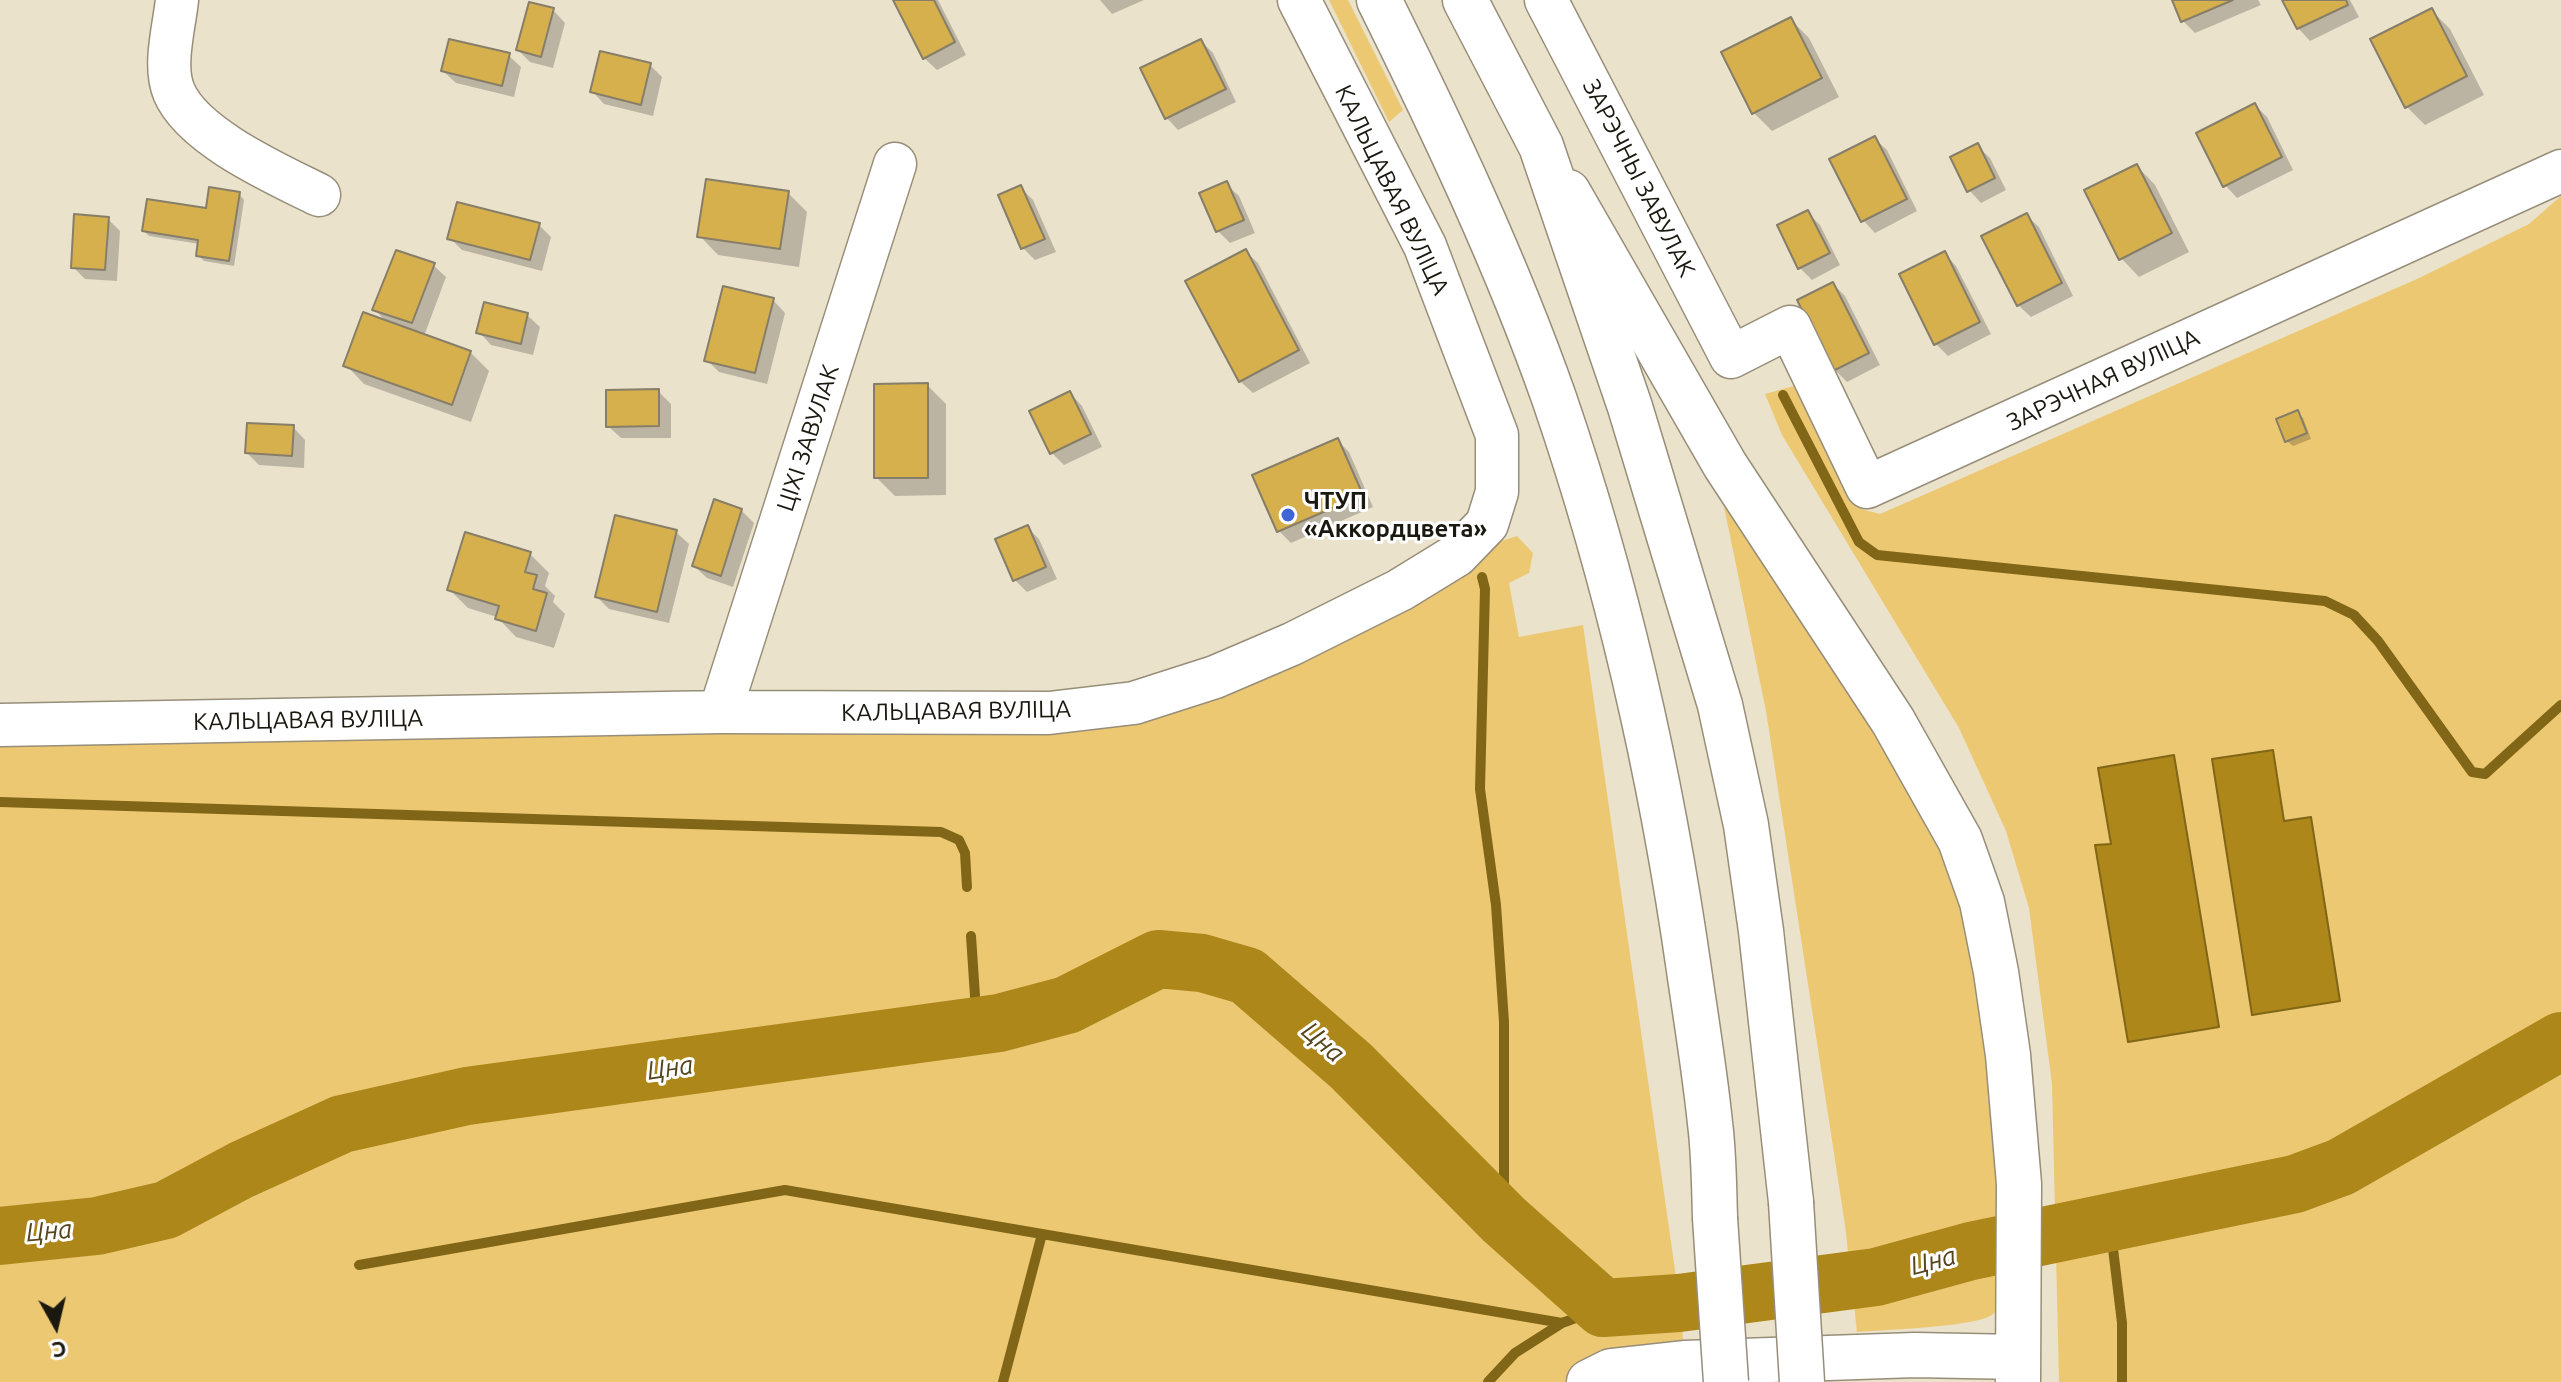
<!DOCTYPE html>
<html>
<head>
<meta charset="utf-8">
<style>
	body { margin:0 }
	#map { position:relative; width:2561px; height:1382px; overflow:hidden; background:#ebe2cb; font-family:Ubuntu,sans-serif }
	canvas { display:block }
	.north { position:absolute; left:16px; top:1286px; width:80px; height:80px; -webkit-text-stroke:6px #fff; paint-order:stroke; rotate:172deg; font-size:22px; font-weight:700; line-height:32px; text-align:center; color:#1b1810 }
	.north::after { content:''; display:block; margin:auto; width:28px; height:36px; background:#1b1810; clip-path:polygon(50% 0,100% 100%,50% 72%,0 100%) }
</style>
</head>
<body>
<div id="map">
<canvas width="2561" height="1382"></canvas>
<div class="north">С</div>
</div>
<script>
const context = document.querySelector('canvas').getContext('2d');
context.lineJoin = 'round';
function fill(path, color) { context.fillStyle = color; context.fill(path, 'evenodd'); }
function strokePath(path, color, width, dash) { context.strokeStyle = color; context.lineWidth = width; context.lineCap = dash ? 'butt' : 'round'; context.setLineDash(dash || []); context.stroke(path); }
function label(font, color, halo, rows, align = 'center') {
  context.font = font + ' Ubuntu,sans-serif'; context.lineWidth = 6; context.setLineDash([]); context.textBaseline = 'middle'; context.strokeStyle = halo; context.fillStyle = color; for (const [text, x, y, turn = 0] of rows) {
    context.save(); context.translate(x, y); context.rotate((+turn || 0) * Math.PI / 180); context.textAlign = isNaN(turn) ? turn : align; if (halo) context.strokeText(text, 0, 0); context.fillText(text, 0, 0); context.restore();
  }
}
fill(new Path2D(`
	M1329,0h19l55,110 -14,12z
	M2561,196v1186h-502l-7,-298 -23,-176 -23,-77 -47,-103 -177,-293 -17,-41 32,-9 64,124 19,5 537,-235 112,-55z
	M1721,492l204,320 36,99 19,83 11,99 10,198c-1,10 -1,17 -8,23 -14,13 -112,16 -136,18l-12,-107 -79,-514z
	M1517,536l16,17 -4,20 -20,10 10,54 64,-12 99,694 2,44 -95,19h-1589v-657l1134,-22 323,-148z`), '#ecc873');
const water = new Path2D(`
	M2273,750l11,71 27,-4 29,184 -88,14 -40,-256z
	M2174,755l45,272 -91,15 -33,-197 16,-1 -13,-76z`);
fill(water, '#ad871a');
strokePath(water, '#816617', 2);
fill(new Path2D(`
	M895,0h43l28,55 -29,15 -13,-12z
	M1100,0h44l-32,14z
	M2174,0h84l3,5 -66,28 -12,-12z
	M2285,0h65l9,17 -49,24 -12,-13z
	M553,10l12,13 -12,45 -23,-6 -12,-12z
	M2431,10l19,19 34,66 -59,30 -18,-18z
	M1790,19l19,19 30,59 -67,34 -19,-19z
	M1201,41l12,12 23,49 -58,28 -12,-13z
	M508,55l13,12 -7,30 -58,-14 -13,-12z
	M650,65l12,12 -9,39 -49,-12 -12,-13z
	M2255,105l12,12 26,53 -56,28 -12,-13z
	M1874,138l13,12 30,61 -42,22 -12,-13z
	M1977,146l13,12 16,32 -25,13 -12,-13z
	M2137,166l18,19 34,67 -50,25 -18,-19z
	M1226,184l13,12 16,37 -25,10 -12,-12z
	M1021,188l12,12 23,52 -21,8 -12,-12 -23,-51z
	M788,193l19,19 -8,55 -81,-12 -18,-19z
	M239,194l5,6 -10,66 -30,-5 -6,-6 2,-11 -51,-8 -5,-5 64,-21z
	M1807,212l13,13 20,40 -28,15 -12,-12z
	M2026,215l13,12 34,69 -42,21 -13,-12z
	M108,219l12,12 -3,50 -32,-2 -12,-12z
	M539,225l12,12 -9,34 -80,-21 -12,-12z
	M1245,251l13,12 52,100 -57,30 -13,-12z
	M1944,253l12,13 35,68 -43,22 -12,-12z
	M433,265l13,12 -22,59 46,16 19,19 -18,51 -107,-38 -18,-19 42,-42 -13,-13z
	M1833,284l12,12 35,69 -33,17 -12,-12z
	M773,300l12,13 -18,71 -48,-12 -12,-12z
	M527,315l13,12 -7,28 -42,-10 -12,-13z
	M927,385l19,19v91l-51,1 -19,-19z
	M658,391l13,13v34h-50l-13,-12z
	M1070,393l12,13 20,41 -38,18 -12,-12z
	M2297,412l6,6 8,21 -18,7 -6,-5z
	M293,427l12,13 -1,28 -45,-3 -12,-12z
	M1337,440l12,12 24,55 -82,36 -12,-12z
	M741,510l13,13 -21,64 -26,-9 -13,-12z
	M1027,527l12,12 18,40 -30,13 -12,-12z
	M676,532l13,12 -20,79 -60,-14 -12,-12z
	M530,554l19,19 -4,13 10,10 -2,6 12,12 -11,34 -38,-11 -19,-20 -29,-9 -18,-18z`), '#0003');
strokePath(new Path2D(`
	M1783,395l76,147 18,13 448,46 29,14 24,26 94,131 13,2 76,-69
	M1482,577l3,12 -5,200 16,116 8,117v198
	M0,802l941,30 18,8 6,13 2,34
	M971,936l6,90
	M2110,1224l12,99v59
	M359,1265l426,-75 777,133 41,-15
	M1003,1382l39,-148
	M1488,1382l27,-29 47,-30`), '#816617', 10);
strokePath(new Path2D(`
	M0,1236l97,-10 69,-16 75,-40 101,-46 125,-28 532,-73 68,-18 91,-46 44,4 45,13 104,90 153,154 99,88 76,-5 197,-26 95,-26 324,-67 46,-17 220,-126`), '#ad871a', 58);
const building = new Path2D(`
	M893,0h41l21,42 -32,17z
	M2172,0h61l-52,22z
	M2282,0h64l2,5 -51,24z
	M529,2l25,6 -13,49 -25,-7z
	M2432,8l35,68 -62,32 -35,-69z
	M1791,17l31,61 -70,36 -31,-62z
	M449,39l61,14 -8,33 -61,-15z
	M1201,39l25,50 -61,30 -25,-51z
	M600,51l51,12 -10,42 -51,-13z
	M2255,103l27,54 -59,30 -27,-54z
	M1875,136l32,63 -46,23 -32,-63z
	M1978,143l17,35 -28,14 -17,-35z
	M2137,164l35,69 -53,27 -35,-70z
	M706,179l83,12 -9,58 -83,-12z
	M1227,181l17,39 -28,12 -17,-39z
	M1021,185l24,54 -24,10 -23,-54z
	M209,187l31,5 -11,69 -33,-5 2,-16 -56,-9 5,-32 59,9z
	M457,202l83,21 -10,37 -83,-21z
	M1808,210l22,43 -32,16 -21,-44z
	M2027,213l35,70 -45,23 -36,-70z
	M74,214l35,3 -4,53 -34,-2z
	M1246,249l53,101 -60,32 -54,-101z
	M396,250l39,13 -23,60 -40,-13z
	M1945,251l35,71 -46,23 -35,-71z
	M1833,282l36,71 -36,18 -36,-71z
	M723,286l51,12 -19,75 -51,-12z
	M484,302l44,11 -7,31 -45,-11z
	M363,312l108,39 -19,54 -109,-39z
	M928,383v95h-54v-94z
	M659,389v37l-53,1v-37z
	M1070,391l21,43 -41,20 -21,-43z
	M2298,410l9,23 -22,9 -9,-23z
	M247,423l47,2 -2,31 -47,-3z
	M1338,438l25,57 -86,37 -25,-57z
	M714,499l28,10 -21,67 -29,-10z
	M615,515l62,15 -20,82 -62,-15z
	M1028,525l18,42 -33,14 -18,-42z
	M465,532l66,20 -6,20 12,3 -4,14 14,4 -11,38 -41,-12 4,-13 -52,-16z`);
fill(building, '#d7b04e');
strokePath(building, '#877e69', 2);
const minor = new Path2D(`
	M177,0c-3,28 -14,66 -3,92 19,45 103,82 145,103
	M1546,0l185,357 59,-30 77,160 694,-316
	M720,712l175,-548
	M0,725l720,-13 329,1 85,-10 81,-26 77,-33 108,-54 57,-35 30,-31 10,-32v-57l-72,-189 -126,-246`);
const major = new Path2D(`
	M1568,192l157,273 168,256 67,119 22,62 14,70 12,83 11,129 -1,198
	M1589,1382l22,-11 73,-8 231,-8 103,2`);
const highway = new Path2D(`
	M1379,0c64,129 127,262 175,398 65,189 108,381 136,579 7,48 15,97 20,146 4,31 4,64 5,95
	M1465,0l76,146 89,261 90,298 26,120 15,106 30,271`);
strokePath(minor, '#978e7a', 45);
strokePath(major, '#978e7a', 47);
strokePath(highway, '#978e7a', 47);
strokePath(minor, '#fff', 42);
strokePath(major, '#fff', 44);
strokePath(highway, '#fff', 44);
const highwayBridge = new Path2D(`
	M1791,1202l11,180
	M1715,1218l11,164`);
strokePath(highwayBridge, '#978e7a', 47, []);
strokePath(highwayBridge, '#fff', 44);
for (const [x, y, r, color] of [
	[1288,515,8,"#4165d7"]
]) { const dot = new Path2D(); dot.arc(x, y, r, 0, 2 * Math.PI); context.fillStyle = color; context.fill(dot); strokePath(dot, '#fff', 3); }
label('24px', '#1b1810', '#fff', [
	["ЗАРЭЧНЫ ЗАВУЛАК",1639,178,63],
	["КАЛЬЦАВАЯ ВУЛІЦА",1392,190,64],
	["ЗАРЭЧНАЯ ВУЛІЦА",2103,380,-25],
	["ЦІХІ ЗАВУЛАК",808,438,-72],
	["КАЛЬЦАВАЯ ВУЛІЦА",956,711,-1],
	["КАЛЬЦАВАЯ ВУЛІЦА",308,720,-1]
]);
label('bold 24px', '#1b1810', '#fff', [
	["ЧТУП",1304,501],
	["«Аккордцвета»",1304,529]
], 'left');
label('italic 26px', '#55451c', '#fff', [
	["Цна",1323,1042,41],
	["Цна",670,1068,-8],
	["Цна",49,1231,-5],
	["Цна",1933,1261,-15]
]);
</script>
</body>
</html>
